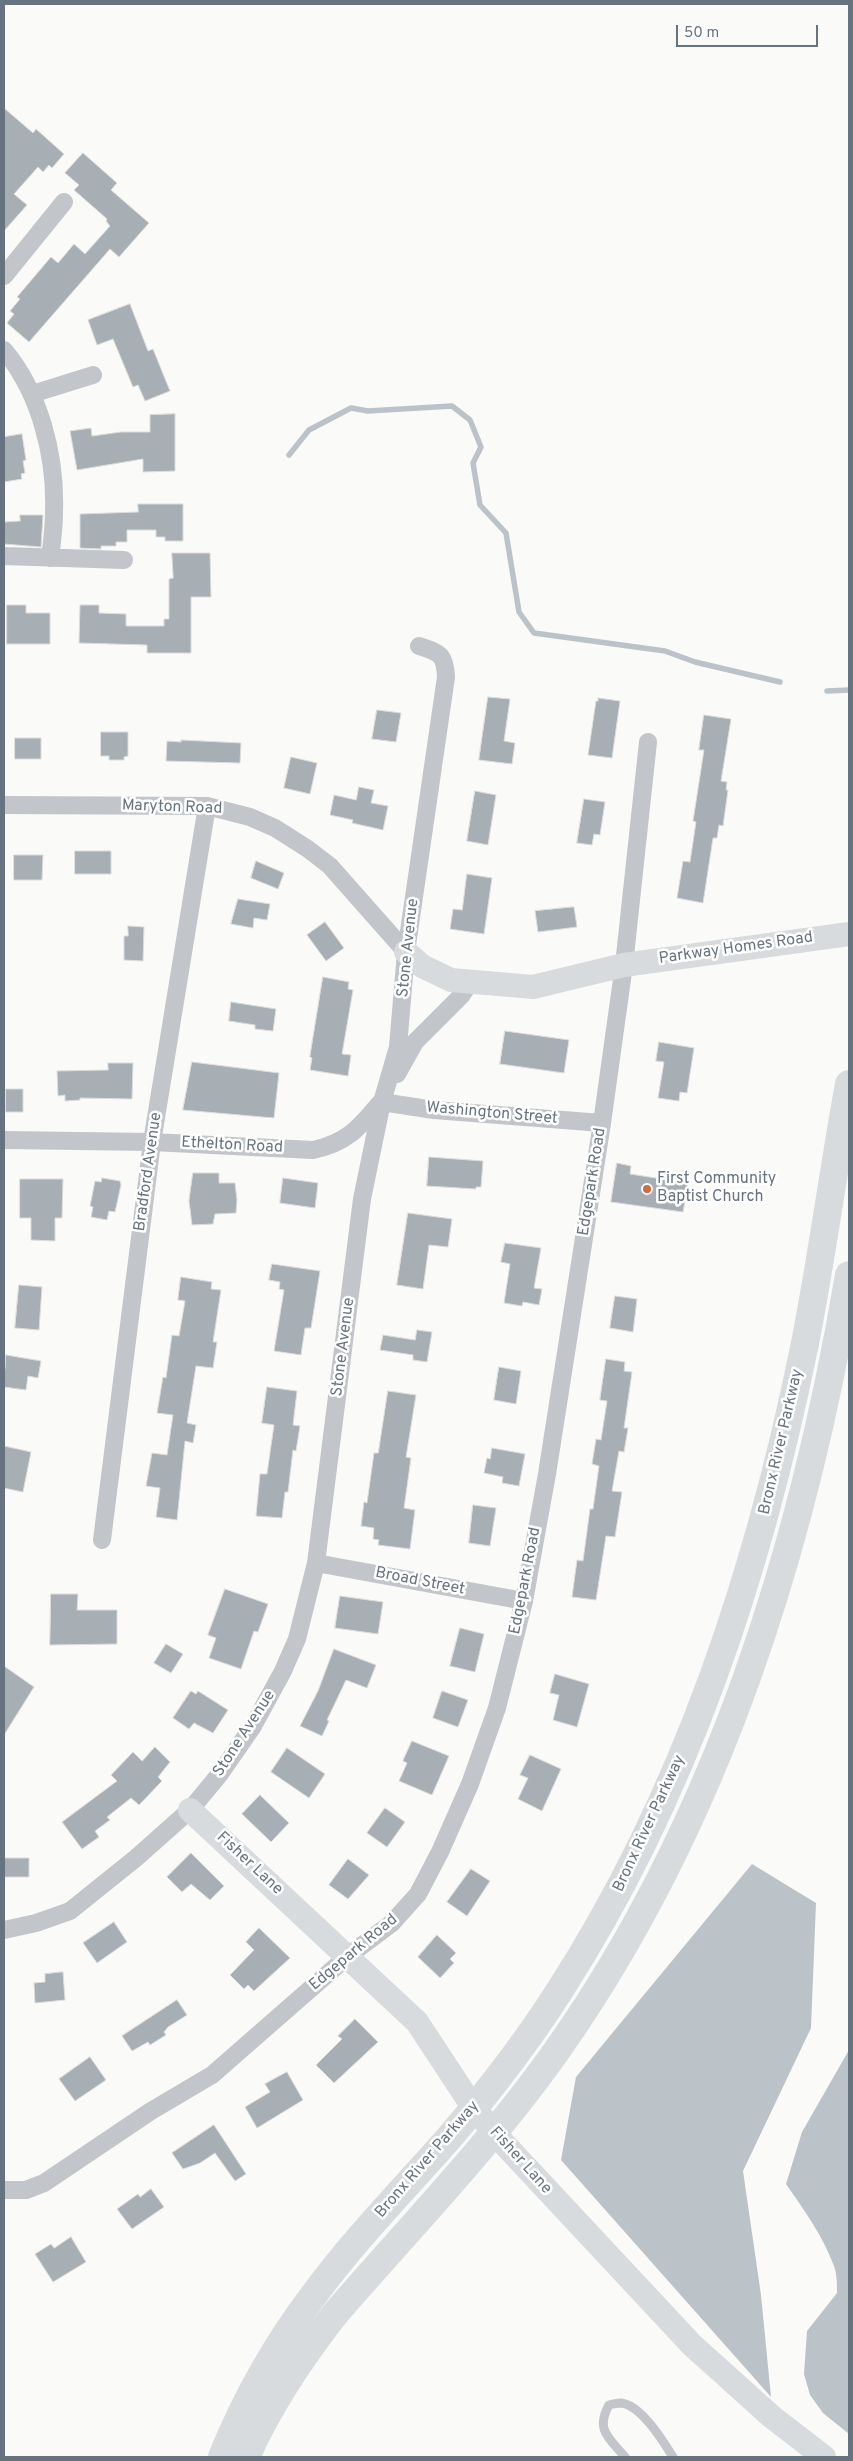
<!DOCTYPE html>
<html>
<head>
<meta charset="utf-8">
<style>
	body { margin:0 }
	#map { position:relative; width:853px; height:2461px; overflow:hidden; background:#fafaf8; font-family:Overpass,sans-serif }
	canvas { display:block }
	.frame { position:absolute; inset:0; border:5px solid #677480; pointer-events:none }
	.scale { position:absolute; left:676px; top:25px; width:142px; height:22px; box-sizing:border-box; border:2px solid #677480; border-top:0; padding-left:6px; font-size:15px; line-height:18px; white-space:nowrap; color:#677480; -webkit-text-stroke:4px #fff; paint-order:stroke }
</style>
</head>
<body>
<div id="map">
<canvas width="853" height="2461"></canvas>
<div class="frame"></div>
<div class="scale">50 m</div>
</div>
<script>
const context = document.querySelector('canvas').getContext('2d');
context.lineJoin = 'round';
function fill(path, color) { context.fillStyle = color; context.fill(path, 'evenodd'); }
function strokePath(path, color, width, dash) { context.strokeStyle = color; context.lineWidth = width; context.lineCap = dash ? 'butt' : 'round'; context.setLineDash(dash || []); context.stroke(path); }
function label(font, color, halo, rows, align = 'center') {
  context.font = font + ' Overpass,sans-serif'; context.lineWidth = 5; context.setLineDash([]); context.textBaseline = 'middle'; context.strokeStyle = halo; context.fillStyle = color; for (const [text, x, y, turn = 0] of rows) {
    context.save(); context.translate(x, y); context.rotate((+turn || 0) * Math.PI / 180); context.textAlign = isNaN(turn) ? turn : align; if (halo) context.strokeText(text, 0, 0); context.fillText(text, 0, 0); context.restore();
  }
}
fill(new Path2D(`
	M752,1864l64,39 -5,125 -68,143 18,124 10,102 -210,-237 15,-83z
	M849,2050v384l-26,-21 -13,-18 -6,-21 3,-43 30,-38c0,-9 0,-19 -3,-27 -11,-30 -30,-56 -48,-82l16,-52z`), '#bbc3c8');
strokePath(new Path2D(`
	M289,455l20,-25 42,-22 17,3 84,-5 18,14 11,27 -8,16 7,42 26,28 13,79 15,21 131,18 30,11 85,20
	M827,691l22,-1`), '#bbc3c8', 5.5);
const building = new Path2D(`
	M4,108l29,25 3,-4 28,25 -12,14 -3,-3 -6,7 -5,-5 -24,27 13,11 -23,26z
	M83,153l34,30 -6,7 38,33 -30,34 -9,-8 -81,93 -22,-19 7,-9 -4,-3 10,-12 -3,-2 34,-40 7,6 16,-19 11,10 25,-28 -4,-5 1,-2 -33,-29 5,-5 -14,-12z
	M130,304l18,47 5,-2 17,42 -25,10 -7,-16 -5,2 -20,-48 -16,6 -9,-25z
	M175,414v57l-32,1v-13l-66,11 -7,-39 21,-3 1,8 29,-4h29v-17z
	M22,434l4,26 -3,1 2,12 -4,1 1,5 -18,3v-45z
	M138,504h45v37h-18v-4h-9v-7h-29v12h-11v4h-15v3l-21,-1v-34l58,-2z
	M20,515h23l-2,32 -37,-3v-22l16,-1z
	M172,553h38l1,44h-20v56h-44v-8l-68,-2 1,-38h19v8l27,1v12h38v-7h5v-40l4,-1z
	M7,605h19v8h24v31h-43z
	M488,697l22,2 -6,42 11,2 -3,21 -33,-4z
	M598,698l22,3 -8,57 -24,-3 8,-54h2z
	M377,710l24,3 -5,29 -24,-3z
	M704,715l27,4 -10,62 6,1 -1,8h2l-5,36 -4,-1 -2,13h-4l-10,65 -26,-5 6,-37 7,1 6,-40 -3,-1 11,-71h-5z
	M101,732h27v24l-4,1v3h-15v-4h-8z
	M15,738h26v21h-26z
	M181,740l60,3 -1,20 -74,-2 1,-20 14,1z
	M291,757l26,6 -7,31 -26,-6z
	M359,787l15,3 -3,13 17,3 -5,24 -31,-7 1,-3 -23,-5 4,-20 22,5z
	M475,791l21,4 -8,50 -21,-4z
	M584,799l21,3 -5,33 -6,-1 -2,11 -15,-2z
	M75,851h36v23h-36z
	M14,855h29l-1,25h-28z
	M256,861l28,12 -6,16 -27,-11z
	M467,874l25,4 -8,56 -34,-5 3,-20 9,1z
	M238,899l32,5 -3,16 -13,-2 -1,10 -22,-4z
	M574,907l3,20 -39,5 -3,-21z
	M325,922l19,26 -18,13 -19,-26z
	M128,926l16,1 -1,34 -19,-1v-24h4z
	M323,977l26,5 -1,7 5,1 -11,64 9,1 -3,21 -38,-6 2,-12 -2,-1z
	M231,1002l45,7 -3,22 -18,-2v-4l-26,-4z
	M505,1031l64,9 -5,33 -64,-9z
	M659,1042l35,6 -7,45 -7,-1 -1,9 -21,-3 6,-36 -8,-1z
	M192,1062l87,11 -5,45 -91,-8z
	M108,1063h25l-1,36 -52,-1v2l-15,1v-6l-7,1 -1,-25 51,-1z
	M6,1089h17v23h-17z
	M429,1157l54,4 -2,26h-5v2l-49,-3z
	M617,1163l14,3 -1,8 58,9 -5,29 -72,-10z
	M193,1173h26v10h16l2,17 -1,13 -21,1 -2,10 -21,1 -3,-24z
	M102,1178l18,3 1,4 -6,27 -6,-1 -2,9 -16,-3 2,-10 -3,-1 5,-25 6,1z
	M283,1178l35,5 -3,25 -35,-5z
	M20,1179h43l-1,39h-7v23l-24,-1v-22h-11z
	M408,1213l44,6 -4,28 -19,-2 -6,44 -26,-4z
	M505,1243l36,5 -7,40 8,1 -3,16 -16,-3 -1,4 -18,-3 6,-39 -9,-2z
	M272,1264l48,7 -9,57h-6l-4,27 -27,-4 10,-61 -5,-1 1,-7 -11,-2z
	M181,1277l31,5 -1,7 10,1 -8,52h4l-4,26 -17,-2 -9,57 9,2 -3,18 -8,-2 -8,79 -21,-3 4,-29 -14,-2 6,-33 15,2 6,-40 -16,-2 6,-36 3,1 6,-43 7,1 6,-35 -7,-1z
	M19,1285l23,2 -3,43 -24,-2z
	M615,1296l22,3 -4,33 -23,-4z
	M417,1330l15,2 -5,30 -14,-2v-5l-33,-5 3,-15 32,5z
	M6,1355l35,6 -3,17 -10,-2 -2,14 -22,-3z
	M606,1359l19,3 -1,9 8,1 -8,56h4l-4,24 -5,-1 -7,40 10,1 -7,45 -9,-1 -10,64 -24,-3 5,-37 6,1 7,-52h3l6,-43 -7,-2 4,-25 5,1 6,-39 -7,-1z
	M499,1367l22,4 -5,33 -22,-4z
	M267,1387l30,4 -4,34 7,1 -4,25 -3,-1 -5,42h-3l-3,26 -26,-2 4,-42h7l7,-49 -12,-2z
	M388,1391l28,4 -10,62 5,1 -7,50 11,2 -5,39 -32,-4 1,-5 -6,-1 1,-11 -13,-2 3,-24 3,1 7,-50h4z
	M4,1446l27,6 -8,40 -19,-4z
	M492,1448l33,6 -6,32 -17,-3 1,-6 -19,-4 3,-15 3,1z
	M473,1505l23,3 -6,38 -21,-3z
	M225,1589l43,15 -10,28 -4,-1 -13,38 -32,-11 7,-20 -8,-3z
	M51,1594h27l-1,16h40v34l-67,1z
	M340,1596l43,6 -5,32 -43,-6z
	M460,1628l24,6 -9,38 -25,-6z
	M166,1644l17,10 -12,19 -17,-10z
	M334,1649l42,16 -9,23 -21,-8 -19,40 2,1 -7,15 -22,-10 18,-35z
	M4,1666l30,21 -30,48z
	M555,1674l34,10 -12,43 -24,-7 6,-25 -9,-2z
	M191,1691l5,3 2,-3 30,19 -15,23 -19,-10 -5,6 -16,-11z
	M442,1691l26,9 -10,27 -25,-9z
	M412,1741l37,15 -17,39 -33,-14 8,-18 -4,-2z
	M155,1747l15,15 -12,15 4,4 -23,24 -8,-7 -24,19 3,3 -15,11 4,6 -17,12 -20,-27 55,-41 -6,-6 22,-23 9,9z
	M287,1748l38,26 -16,24 -38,-26z
	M530,1755l31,14 -19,42 -24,-12 10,-21 -8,-3z
	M260,1795l29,28 -18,19 -29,-28z
	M385,1808l20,14 -18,25 -20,-14z
	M191,1853l33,33 -14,14 -19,-16 -9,8 -15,-15z
	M4,1858h25v19h-25z
	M348,1859l21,16 -21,24 -19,-14z
	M471,1869l19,12 -23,35 -20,-14z
	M114,1922l13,20 -30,21 -14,-20z
	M259,1928l31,30 -36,33 -6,-6 -4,4 -14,-14 24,-25 -8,-8z
	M437,1935l19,18 -6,6 4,4 -14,15 -22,-21z
	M63,1972l2,28 -30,3 -1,-20 11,-1v-8z
	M177,2000l10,15 -19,12 -4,5 2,3 -16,10 -2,-3 -16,9 -10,-15z
	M355,2019l23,23 -44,41 -18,-18 26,-26 -4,-3z
	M90,2057l16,23 -31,21 -16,-22z
	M287,2072l16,28 -46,28 -12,-21 25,-15 -5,-8z
	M214,2125l32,49 -11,7 -20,-28 -15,10 -17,6 -11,-16z
	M151,2189l13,18 -32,22 -15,-20 21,-15 2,3z
	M71,2237l15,25 -33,20 -18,-28 16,-10 3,4z`);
fill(building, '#a7aeb4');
strokePath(building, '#dcdcda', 1);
strokePath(new Path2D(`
	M625,2457c-16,-19 -30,-27 -16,-52 4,-1 8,-2 12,-2 20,2 42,38 52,54`), '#c2c5c9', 9);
strokePath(new Path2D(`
	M4,276l60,-74
	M4,350c36,43 52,106 50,162 0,15 -2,31 -4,46
	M32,394l61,-19
	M4,556l120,4
	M4,805l203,1 43,11 25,11 33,21 22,17 76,86
	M397,1074l18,-32 46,-46 9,-13
	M382,1102l52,8 168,13
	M4,1140l148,2 161,8c34,-7 46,-22 67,-47
	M102,1540l50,-398 55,-336
	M316,1563l208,38
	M4,1930l32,-7 34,-12 66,-53 54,-48 29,-35 34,-49 30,-55 14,-32 19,-76 46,-364 20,-97 16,-55 8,-95 40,-275c-1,-23 -6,-24 -27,-31
	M4,2190h22l18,-7 107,-72 61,-36 136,-119 44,-33 26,-29 22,-42 30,-68 27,-76 27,-107 23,-127 55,-351 22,-158 24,-223`), '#c2c5c9', 18);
strokePath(new Path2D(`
	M406,952l16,14 29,14 82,7 91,-22 225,-31
	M190,1810l227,212 50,76 27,35 198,212 80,72 52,40`), '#d8dbde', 24);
strokePath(new Path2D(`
	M222,2457c23,-57 54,-112 91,-161 41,-56 90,-106 136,-158 40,-47 78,-96 111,-148 126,-196 199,-419 245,-647 17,-86 28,-172 44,-259
	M246,2457c23,-52 54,-98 89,-143 76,-88 158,-172 225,-268 159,-227 243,-499 289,-771`), '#d8dbde', 28);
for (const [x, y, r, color] of [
	[647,1189,5,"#d06a42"]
]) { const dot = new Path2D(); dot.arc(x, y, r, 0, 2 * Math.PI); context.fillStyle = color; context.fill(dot); strokePath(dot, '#fff', 2); }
label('16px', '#677480', '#fff', [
	["Maryton Road",172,808,2],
	["Stone Avenue",409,948,-84],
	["Parkway Homes Road",736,949,-8],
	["Washington Street",492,1114,5],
	["Ethelton Road",232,1146,3],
	["Bradford Avenue",149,1172,-82],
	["Edgepark Road",593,1182,-81],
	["Stone Avenue",344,1347,-83],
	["Bronx River Parkway",782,1442,-77],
	["Edgepark Road",526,1581,-79],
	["Broad Street",420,1582,11],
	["Stone Avenue",245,1734,-57],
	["Bronx River Parkway",650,1824,-65],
	["Fisher Lane",249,1864,43],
	["Edgepark Road",354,1953,-40],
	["Bronx River Parkway",428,2160,-49],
	["Fisher Lane",520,2161,48]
]);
label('16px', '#677480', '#fff', [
	["First Community",657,1180],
	["Baptist Church",657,1198]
], 'left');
</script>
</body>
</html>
